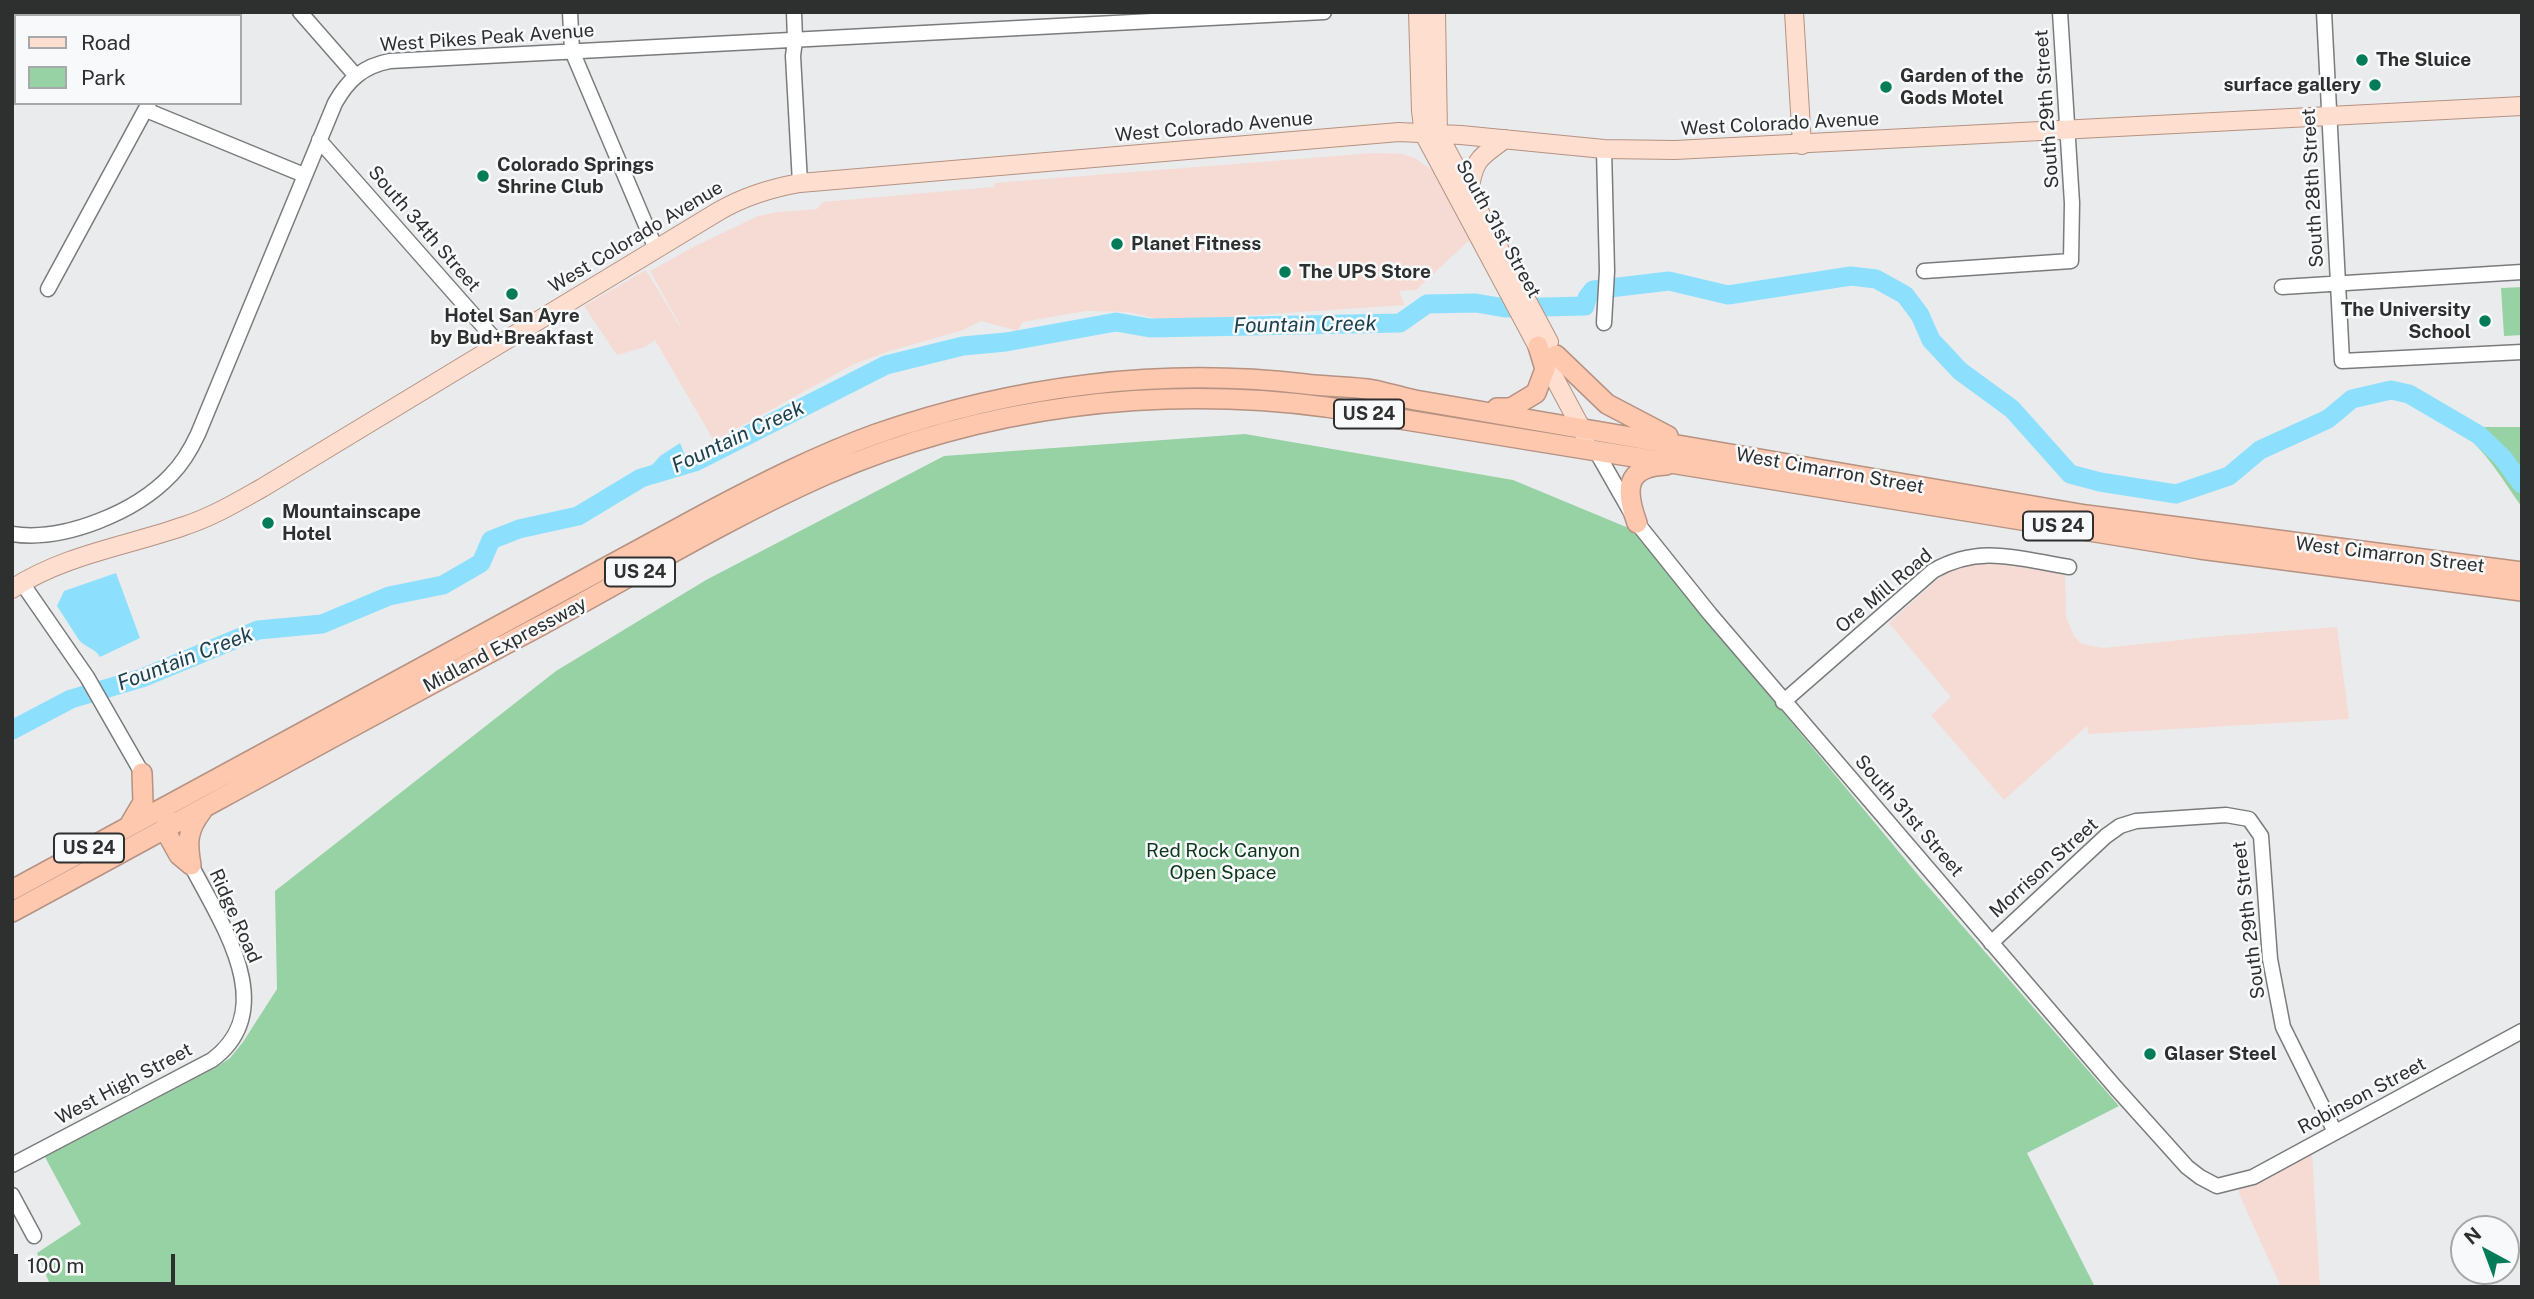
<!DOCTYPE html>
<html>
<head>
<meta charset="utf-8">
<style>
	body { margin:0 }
	#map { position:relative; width:2534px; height:1299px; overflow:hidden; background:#eaebed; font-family:"Public Sans",sans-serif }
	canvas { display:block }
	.frame { position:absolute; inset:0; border:14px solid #2e2f2f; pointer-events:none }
	.legend { position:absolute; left:14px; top:14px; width:228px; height:91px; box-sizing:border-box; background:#f8f9fb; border:2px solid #a7a8a9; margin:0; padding:9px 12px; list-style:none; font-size:21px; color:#2e2f2f }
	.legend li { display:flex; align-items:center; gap:14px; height:35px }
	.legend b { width:35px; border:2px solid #a7a8a9 }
	.north { position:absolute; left:2450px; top:1215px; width:70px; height:70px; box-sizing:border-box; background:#f8f9fb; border:2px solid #a7a8a9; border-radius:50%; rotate:319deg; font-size:19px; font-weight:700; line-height:28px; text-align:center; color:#2e2f2f }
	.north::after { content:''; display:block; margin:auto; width:24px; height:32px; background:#027b58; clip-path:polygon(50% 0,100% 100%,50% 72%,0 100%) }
	.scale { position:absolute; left:14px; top:1254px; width:161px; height:32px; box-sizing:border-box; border:4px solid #2e2f2f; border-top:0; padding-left:9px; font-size:21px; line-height:24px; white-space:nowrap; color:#2e2f2f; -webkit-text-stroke:5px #f8f9fb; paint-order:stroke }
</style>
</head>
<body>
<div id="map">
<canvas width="2534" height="1299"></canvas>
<div class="frame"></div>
<ul class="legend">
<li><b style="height:9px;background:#fedecf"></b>Road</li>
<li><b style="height:19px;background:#97d2a4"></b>Park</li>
</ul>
<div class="north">N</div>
<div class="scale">100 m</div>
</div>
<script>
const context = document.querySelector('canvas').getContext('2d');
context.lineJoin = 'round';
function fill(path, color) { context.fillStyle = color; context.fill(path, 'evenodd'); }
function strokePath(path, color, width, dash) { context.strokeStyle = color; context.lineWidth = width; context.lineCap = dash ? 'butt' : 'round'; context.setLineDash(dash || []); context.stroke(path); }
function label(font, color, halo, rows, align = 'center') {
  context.font = font + ' "Public Sans",sans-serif'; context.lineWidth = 5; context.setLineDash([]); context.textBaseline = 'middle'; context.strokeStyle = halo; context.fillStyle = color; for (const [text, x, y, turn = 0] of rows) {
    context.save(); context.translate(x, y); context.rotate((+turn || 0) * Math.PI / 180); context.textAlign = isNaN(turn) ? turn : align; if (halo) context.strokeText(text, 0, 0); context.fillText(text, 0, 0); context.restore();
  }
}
fill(new Path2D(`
	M1374,153l29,1 12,4 24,17 34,62 -57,53 -17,1 6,14 -238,16 -39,-9 -42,-1 -64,11 -4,9 -37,-10 -18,9 -73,21 -36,13 -140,77 -59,-101 -10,7 -28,8 -33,-49 62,-36 33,55 -1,2 2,-2 -30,-54 45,-25 63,-30 20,-4 39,-3 6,-7 170,-15 1,3v-7z
	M1980,561l85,12 1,44 8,19 8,8 21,4 115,-12 119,-9 12,92 -261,15 -1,-8 -83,74 -73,-85 20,-18 -62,-74 53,-48 17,-8z
	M2312,1153l8,134h-39l-41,-91 -3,-13z`), '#f5dbd4');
fill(new Path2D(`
	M2522,287v48l-18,1 -3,-48z
	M2455,427h67v80c-24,-33 -33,-54 -67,-80z
	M1245,434l268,46 118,49 288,347 200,230 -92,47 68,134h-2044l-14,-34 44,-29 -36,-67 170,-89 15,-10 13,-16 34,-53 -2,-98 281,-220 150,-91 238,-124z`), '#97d2a4');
fill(new Path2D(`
	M680,443l11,27 -23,8 -20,2 -3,-7 15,-17z
	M116,573l24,65 -40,19c-5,-9 -14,-9 -21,-17l-22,-34 7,-15z`), '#8de0fd');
strokePath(new Path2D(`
	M12,730l59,-31 71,-21 116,-48 64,-6 67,-28 54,-11 38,-22 10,-23 28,-11 59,-13 63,-38 54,-16 191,-97 77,-19 43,-4 110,-20 34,6 250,-5 27,-19 49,-1 29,5 80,-2 2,-8 6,-8 76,-9 59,14 123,-19 25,3 29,16 15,20 11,25 29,31 52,38 58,65 30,8 76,12 53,-18 31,-26 68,-31 24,-20 39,-9 18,4 70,41 23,22 20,27`), '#8de0fd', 19);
const minor = new Path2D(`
	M300,12l56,64
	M570,12l2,39 84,198
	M794,12l1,28 -2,16 7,127
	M2324,12l18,349 180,-9
	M23,16l6,-3
	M88,16l1,-4
	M186,16l2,-4
	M146,110l158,65
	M319,140l180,204
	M1604,149l3,122 -3,52
	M1924,271l147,-10 1,-58 -12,-191
	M2282,287l240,-15
	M48,289l101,-186
	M1596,451l41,72 73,91 406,474 71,79 13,10 17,9 36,-9 269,-146
	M12,534c52,8 124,-22 159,-59 12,-12 20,-26 27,-41l137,-331c13,-23 28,-37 55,-42l934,-49
	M22,583l65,94 55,96
	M1783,702l150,-131c47,-27 86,-12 136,-4
	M1991,943l115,-107 14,-10 16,-5 90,-6 23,4 12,17 9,123 13,68 52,105
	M12,1165l200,-105c69,-51 9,-137 -21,-195
	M12,1195l22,41`);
const major = new Path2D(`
	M1418,12l3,99 3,23 162,303
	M1436,12l2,122 111,208
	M1794,12l8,133
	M1469,192c5,-33 10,-34 36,-53
	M12,589c51,-34 115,-43 172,-63 28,-9 53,-24 78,-38l457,-277c26,-15 52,-23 81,-28l599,-51 62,3 143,14 71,1 847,-44`);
const highway = new Path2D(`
	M1556,355l51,49 61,32
	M1497,408h14l25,-15 9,-24 -7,-23
	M1637,523c-11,-31 -14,-56 29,-58
	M168,820l-3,10 14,25 12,10
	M130,824l13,-22 -1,-29
	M191,865c-4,-22 -4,-35 11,-54
	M12,890l696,-378c55,-29 110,-57 168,-78 138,-48 284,-67 429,-50 22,3 46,2 69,6 13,3 27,7 41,10l671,115 436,57
	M12,912c176,-95 350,-192 526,-285 95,-51 188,-108 287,-152 158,-69 331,-90 501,-68l874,142 322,42`);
strokePath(minor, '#7a7b7d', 17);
strokePath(major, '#b59282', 20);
strokePath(highway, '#b59282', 22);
strokePath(minor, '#fff', 14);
strokePath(major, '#fedecf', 18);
strokePath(highway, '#fec8af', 19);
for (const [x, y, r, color] of [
	[2362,60,7,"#027b58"],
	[2375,85,7,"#027b58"],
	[1886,87,7,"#027b58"],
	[483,176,7,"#027b58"],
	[1117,244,7,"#027b58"],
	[1285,272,7,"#027b58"],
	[512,294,7,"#027b58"],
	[2485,321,7,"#027b58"],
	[268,523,7,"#027b58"],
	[2150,1054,7,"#027b58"]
]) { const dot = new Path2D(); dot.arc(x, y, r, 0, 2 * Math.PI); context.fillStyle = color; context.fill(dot); strokePath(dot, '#f8f9fb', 2.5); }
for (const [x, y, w] of [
	[1369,414,70],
	[2058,526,70],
	[640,572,70],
	[89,848,70]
]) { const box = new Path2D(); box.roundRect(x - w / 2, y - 14.5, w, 29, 5); context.fillStyle = '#f8f9fb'; context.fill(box); strokePath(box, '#2e2f2f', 2); }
label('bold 18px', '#2e2f2f', null, [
	["US 24",1369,414],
	["US 24",2058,526],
	["US 24",640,572],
	["US 24",89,848]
]);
label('19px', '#2e2f2f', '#f8f9fb', [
	["West Pikes Peak Avenue",487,38,-4],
	["South 29th Street",2047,109,-94],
	["West Colorado Avenue",1780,124,-3],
	["West Colorado Avenue",1214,127,-5],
	["South 28th Street",2313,188,-93],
	["South 34th Street",424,229,49],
	["South 31st Street",1498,229,61],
	["West Colorado Avenue",636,237,-31],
	["West Cimarron Street",1830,471,10],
	["West Cimarron Street",2390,555,7],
	["Ore Mill Road",1884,591,-40],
	["Midland Expressway",505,645,-28],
	["South 31st Street",1909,816,49],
	["Morrison Street",2044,868,-42],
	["Ridge Road",235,916,66],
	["South 29th Street",2249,920,-97],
	["West High Street",124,1084,-28],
	["Robinson Street",2362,1096,-28]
]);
label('bold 19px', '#2e2f2f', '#f8f9fb', [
	["The Sluice",2376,60],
	["Garden of the",1900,76],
	["Gods Motel",1900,98],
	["surface gallery",2361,85,"right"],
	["Colorado Springs",497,165],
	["Shrine Club",497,187],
	["Planet Fitness",1131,244],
	["The UPS Store",1299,272],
	["The University",2471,310,"right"],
	["School",2471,332,"right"],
	["Hotel San Ayre",512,316,"center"],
	["by Bud+Breakfast",512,338,"center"],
	["Mountainscape",282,512],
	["Hotel",282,534],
	["Glaser Steel",2164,1054]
], 'left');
label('19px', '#0c391b', '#f8f9fb', [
	["Red Rock Canyon",1223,851],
	["Open Space",1223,873]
]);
label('italic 21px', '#1d424f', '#f8f9fb', [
	["Fountain Creek",1305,325,-1],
	["Fountain Creek",738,437,-25],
	["Fountain Creek",185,659,-21]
]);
</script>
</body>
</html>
